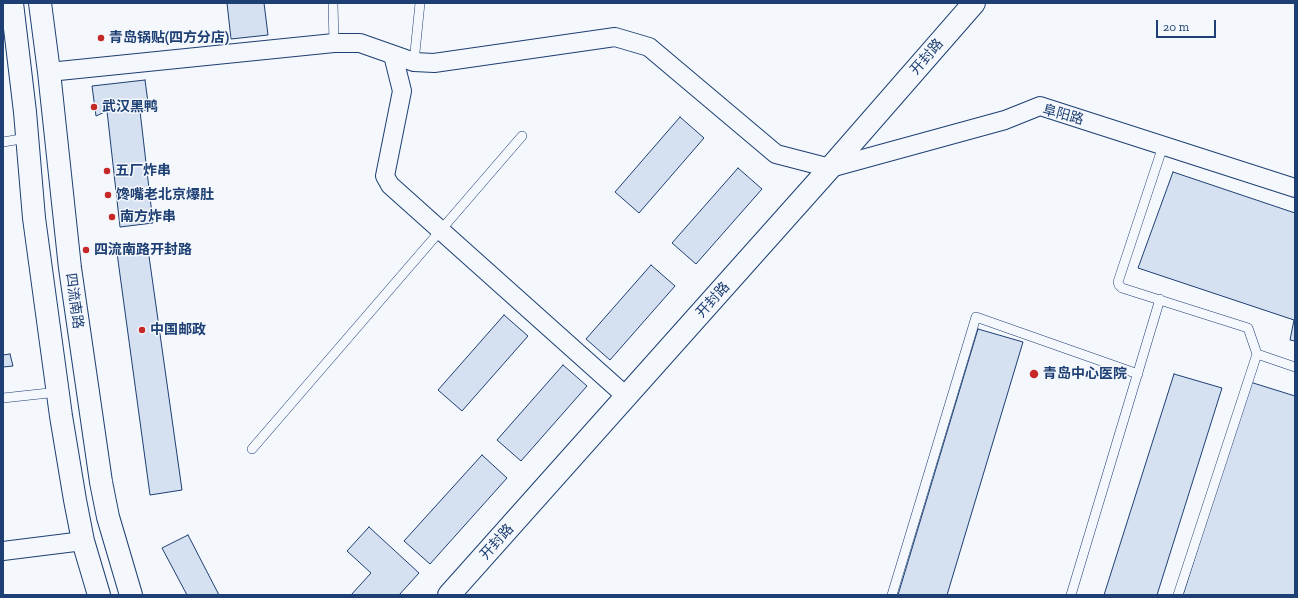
<!DOCTYPE html>
<meta charset="utf-8">
<style>
body{margin:0}
#map{position:relative;width:1298px;height:598px;overflow:hidden;background:#f4f7fb;font-family:"Zilla Slab",serif}
canvas{display:block}
.frame{position:absolute;inset:0;border:4px solid #1d3f73;pointer-events:none}
.scale{position:absolute;left:1156px;top:20px;width:60px;height:18px;box-sizing:border-box;border:2px solid #1d3f73;border-top:0;padding-left:5px;font-size:12px;line-height:14px;white-space:nowrap;color:#1d3f73;-webkit-text-stroke:3px #f4f7fb;paint-order:stroke}
</style>
<div id="map">
<canvas width="1298" height="598"></canvas>
<div class="frame"></div>
<div class="scale">20 m</div>
</div>
<script>
const c = document.querySelector('canvas').getContext('2d');
c.lineJoin = 'round';
function fill(path, color) { c.fillStyle = color; c.fill(path, 'evenodd'); }
const poly = rows => new Path2D(rows.map(r => 'M' + r).join(''));
function stroke(path, color, width, dash) { c.strokeStyle = color; c.lineWidth = width; c.lineCap = dash ? 'butt' : 'round'; c.setLineDash(dash || []); c.stroke(path); }
function write(font, color, halo, rows, align = 'center') {
  c.font = font + ' "Zilla Slab","Noto Sans SC",serif'; c.lineWidth = 3; c.setLineDash([]); c.textBaseline = 'middle'; c.strokeStyle = halo; c.fillStyle = color; for (const [text, x, y, turn = 0] of rows) {
    c.save(); c.translate(x, y); c.rotate((+turn || 0) * Math.PI / 180); c.textAlign = isNaN(turn) ? turn : align; if (halo) c.strokeText(text, 0, 0); c.fillText(text, 0, 0); c.restore();
  }
}
const building = poly([
 [227,3,264,3,268,35,231,39,227,3],
 [145,80,149,110,140,111,153,223,120,227,107,111,96,116,92,86,145,80],
 [680,117,704,138,639,213,615,192,680,117],
 [738,168,762,189,696,264,672,243,738,168],
 [1173,172,1295,213,1295,341,1290,340,1294,320,1138,268,1173,172],
 [148,249,182,490,150,495,117,253,148,249],
 [651,265,675,286,610,360,586,339,651,265],
 [504,315,528,336,462,411,438,390,504,315],
 [978,329,1023,342,947,595,898,595,978,329],
 [10,354,13,366,3,367,3,355,10,354],
 [563,365,587,386,521,461,497,440,563,365],
 [1174,374,1222,388,1157,595,1104,595,1174,374],
 [1250,382,1295,396,1295,595,1183,595,1250,382],
 [482,455,507,478,430,564,404,541,482,455],
 [369,527,419,573,399,595,351,595,371,573,347,551,369,527],
 [188,535,219,595,187,595,162,548,188,535]
]);
fill(building, '#d5e0f0');
stroke(building, '#1d3f73', 1);
const service = poly([
 [333,3,334,43],
 [414,62,420,3],
 [3,142,27,138],
 [1163,146,1118,282,1119,285,1122,288,1248,328,1257,354],
 [3,398,58,392],
 [252,449,522,136],
 [892,595,976,317,1138,374],
 [1071,595,1160,299],
 [1178,595,1257,354,1295,367]
]);
const minor = poly([
 [393,55,402,91,385,176,390,185,627,397],
 [49,72,334,43,360,43,414,62,434,63,615,37,649,47,776,154,830,168,1005,120,1040,106,1295,188],
 [3,551,83,541]
]);
const tertiary = poly([
 [449,595,830,168,974,3]
]);
const primary = poly([
 [12,3,25,112,34,218,61,416,75,500,83,541,99,595],
 [40,3,49,72,70,268,101,482,108,517,131,595]
]);
stroke(service, '#1d3f73', 10);
stroke(minor, '#1d3f73', 20);
stroke(tertiary, '#1d3f73', 24);
stroke(primary, '#1d3f73', 24);
stroke(service, '#f4f7fb', 9);
stroke(minor, '#f4f7fb', 18);
stroke(tertiary, '#f4f7fb', 22);
stroke(primary, '#f4f7fb', 22);
for (const [x, y, r, color] of [
 [101,38,4,"#c62828"],
 [94,107,4,"#c62828"],
 [107,171,4,"#c62828"],
 [108,195,4,"#c62828"],
 [112,217,4,"#c62828"],
 [86,250,4,"#c62828"],
 [142,330,4,"#c62828"],
 [1034,374,5,"#c62828"]
]) { const dot = new Path2D(); dot.arc(x, y, r, 0, 2 * Math.PI); c.fillStyle = color; c.fill(dot); stroke(dot, '#f4f7fb', 1.5); }
write('bold 14px', '#1d3f73', '#f4f7fb', [
 ["青岛锅贴(四方分店)",109,38],
 ["武汉黑鸭",102,107],
 ["五厂炸串",115,171],
 ["馋嘴老北京爆肚",116,195],
 ["南方炸串",120,217],
 ["四流南路开封路",94,250],
 ["中国邮政",150,330],
 ["青岛中心医院",1043,374]
], 'left');
write('14px', '#1d3f73', '#f4f7fb', [
 ["开封路",927,57,-49],
 ["阜阳路",1063,115,15],
 ["开封路",713,300,-48],
 ["四流南路",74,301,82],
 ["开封路",497,542,-48]
]);
</script>
